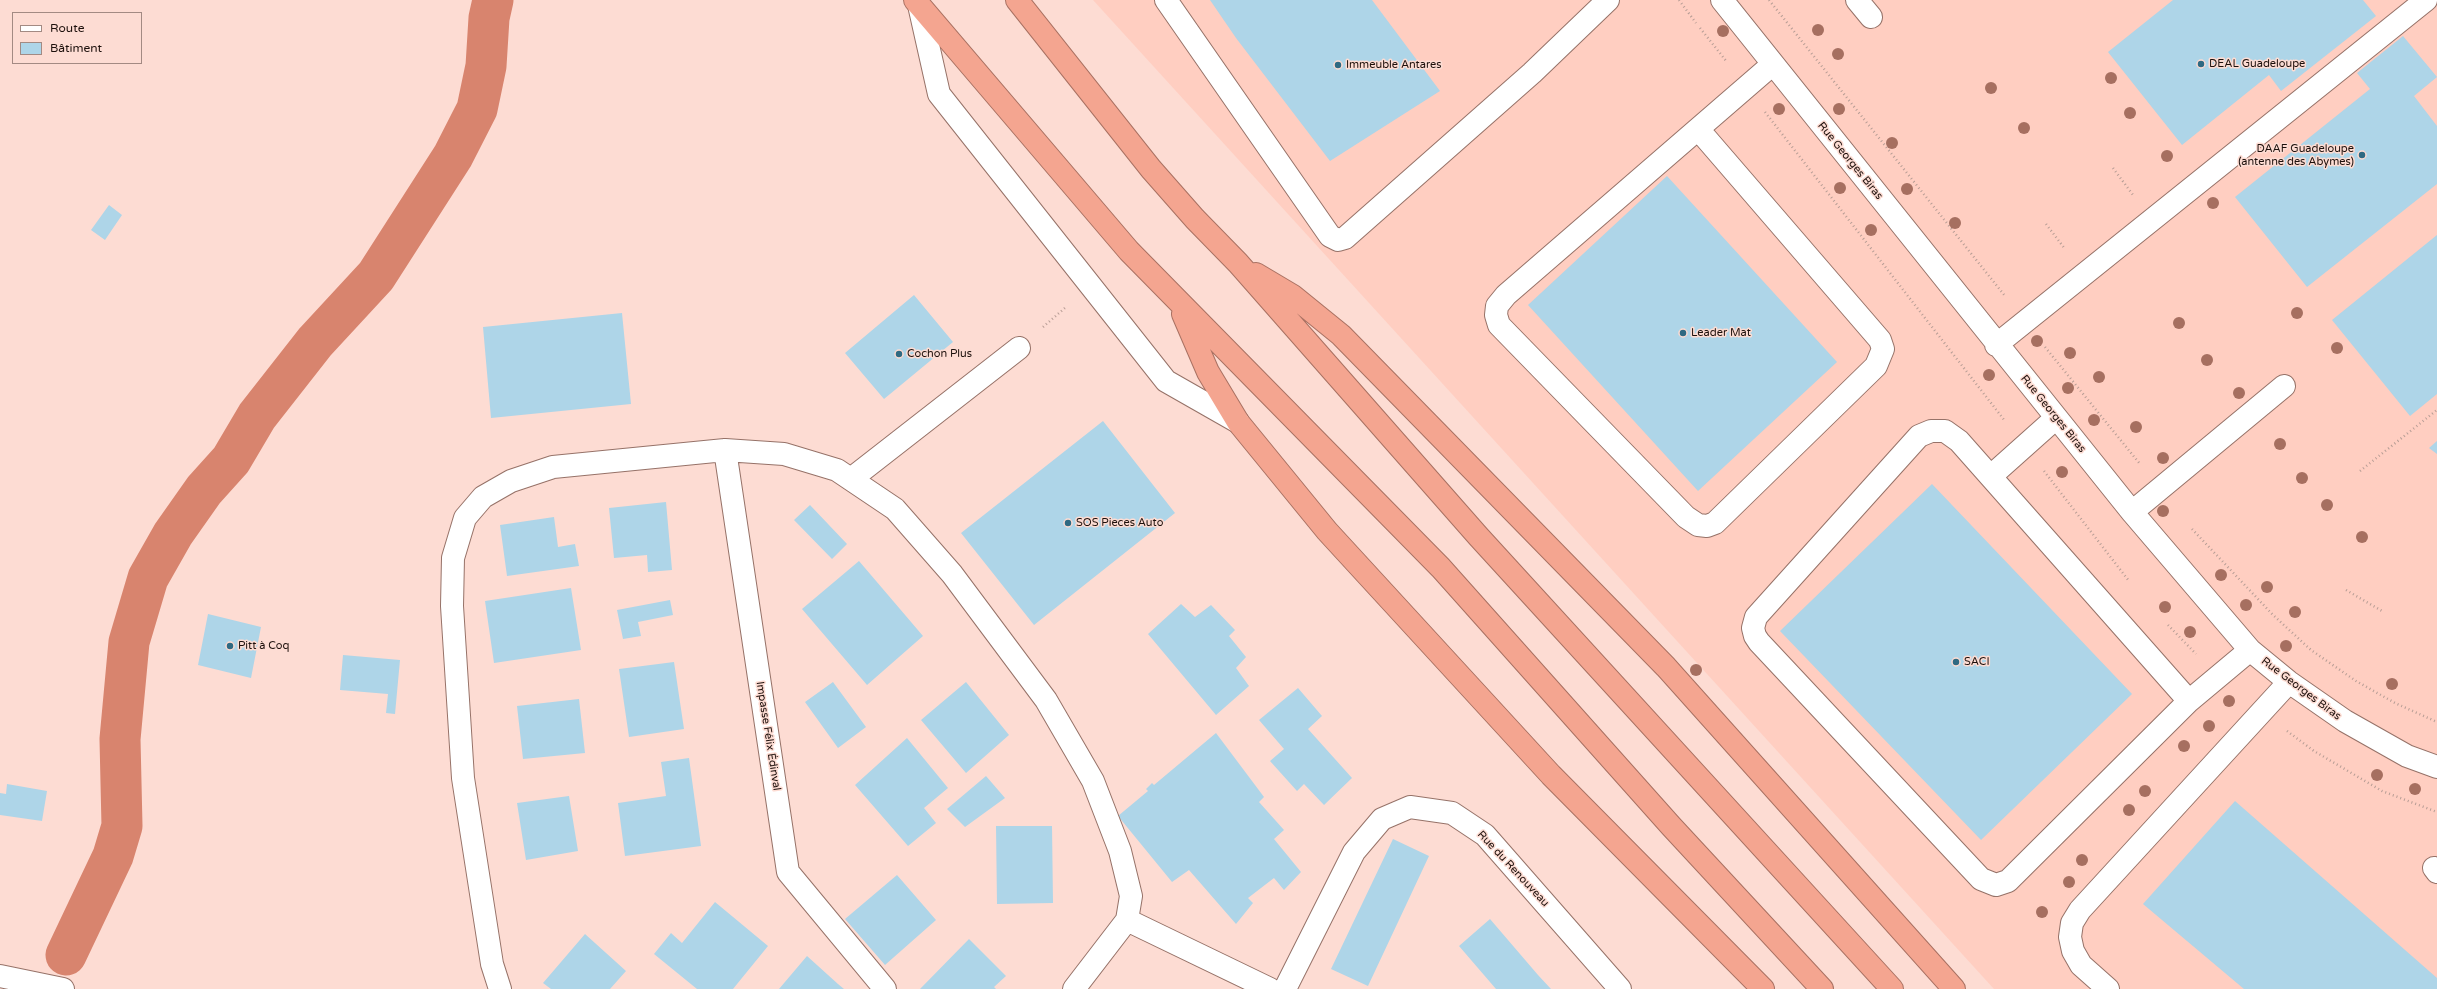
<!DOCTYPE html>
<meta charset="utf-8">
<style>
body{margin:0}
#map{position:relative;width:2437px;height:989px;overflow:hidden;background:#fddcd3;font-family:"Varela Round",sans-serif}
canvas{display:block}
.legend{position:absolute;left:12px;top:12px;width:130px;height:52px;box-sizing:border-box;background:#fddcd3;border:1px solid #a38a83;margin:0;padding:5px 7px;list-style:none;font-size:12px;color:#1d100c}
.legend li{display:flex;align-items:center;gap:8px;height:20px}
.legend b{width:20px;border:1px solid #a38a83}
</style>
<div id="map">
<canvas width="2437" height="989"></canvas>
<ul class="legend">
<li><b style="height:5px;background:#fff"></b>Route</li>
<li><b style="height:11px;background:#aed5e8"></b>Bâtiment</li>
</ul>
</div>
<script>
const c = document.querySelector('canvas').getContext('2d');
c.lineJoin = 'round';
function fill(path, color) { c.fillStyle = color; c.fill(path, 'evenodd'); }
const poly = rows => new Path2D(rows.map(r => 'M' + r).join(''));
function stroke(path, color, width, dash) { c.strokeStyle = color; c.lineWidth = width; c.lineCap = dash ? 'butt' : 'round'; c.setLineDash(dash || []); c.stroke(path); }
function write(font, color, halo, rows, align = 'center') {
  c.font = font + ' "Varela Round",sans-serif'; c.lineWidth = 3; c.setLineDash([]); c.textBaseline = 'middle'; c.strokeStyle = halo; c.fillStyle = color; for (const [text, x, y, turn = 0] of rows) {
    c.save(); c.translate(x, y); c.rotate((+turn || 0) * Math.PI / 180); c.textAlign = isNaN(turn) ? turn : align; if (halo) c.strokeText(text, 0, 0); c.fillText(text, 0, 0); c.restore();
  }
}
fill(poly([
 [1093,0,2437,0,2437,989,1994,989]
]), '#ffcec1');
stroke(poly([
 [66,955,113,856,122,826,120,739,129,642,148,578,173,534,204,490,231,460,257,416,315,342,376,276,453,156,477,109,486,66,489,18,493,0]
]), '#d8846e', 41);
fill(poly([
 [1210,0,1372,0,1440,91,1330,161,1236,38],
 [2173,0,2363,0,2376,16,2281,91,2269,75,2182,145,2108,52],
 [2403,36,2437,77,2414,96,2437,126,2437,184,2307,287,2235,197,2370,89,2357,73],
 [1667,176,1837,362,1698,491,1528,305],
 [109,205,122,215,105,240,91,230],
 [2437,235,2437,394,2410,416,2332,320],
 [914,295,953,342,884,399,845,353],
 [622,313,631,404,491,418,483,327],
 [1103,421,1175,513,1034,625,961,533],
 [2437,441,2437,454,2429,448],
 [1932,484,2132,694,1981,840,1780,631],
 [666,502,672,570,648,572,647,555,614,558,609,508],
 [810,505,847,544,832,559,794,520],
 [554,517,558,547,575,544,579,566,507,576,500,525],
 [859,561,923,636,867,685,802,609],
 [571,588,581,650,494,663,485,601],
 [670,600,673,615,638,622,641,636,623,639,617,610],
 [1181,604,1195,617,1211,605,1235,630,1229,636,1246,657,1236,668,1249,686,1216,715,1148,634],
 [208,614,261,627,251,678,198,665],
 [343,655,400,660,395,714,386,713,388,694,340,690],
 [674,662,684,729,629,737,619,669],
 [833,682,866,727,838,748,805,702],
 [966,682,1009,735,966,773,921,720],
 [1298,688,1322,716,1308,729,1352,778,1324,805,1304,784,1297,791,1270,761,1284,749,1259,720],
 [579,699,585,753,523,759,517,706],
 [1216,733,1264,797,1259,802,1284,830,1274,839,1301,872,1284,890,1274,878,1248,898,1253,903,1236,924,1189,870,1172,882,1118,816,1148,791,1146,789,1152,783,1154,785],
 [907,738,948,788,924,808,936,823,908,846,855,785],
 [689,758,701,846,625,856,618,803,666,796,661,762],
 [986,776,1005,798,965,827,947,809],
 [7,784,47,791,42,821,0,815,0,793,6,794],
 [569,796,578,851,526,860,517,803],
 [2235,801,2437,978,2437,989,2244,989,2143,904],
 [996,826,1052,826,1053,903,997,904],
 [1393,839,1429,856,1368,986,1331,969],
 [897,875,936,920,885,965,845,919],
 [715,902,768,946,733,989,697,989,654,954,671,933,682,943],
 [1490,919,1538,975,1551,989,1496,989,1459,946],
 [585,934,626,971,610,989,551,989,543,983],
 [969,939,1006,976,994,987,996,989,920,989],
 [807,956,838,984,844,989,779,989]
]), '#aed5e8');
const minor = poly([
 [1166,0,1330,236,1338,240,1345,238,1532,73,1608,0],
 [1722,0,2132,512,2250,650,2289,682,2345,721,2407,756,2437,767],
 [1857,0,1871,17],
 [919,5,939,94,1166,381,1238,422],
 [1698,129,1880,340,1883,349,1876,366,1715,523,1707,526,1698,525,1686,517,1499,325,1496,315,1497,306,1506,295,1773,64],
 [1996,345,2426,0],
 [725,450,788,872,885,989],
 [1991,476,2056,418],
 [851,479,1019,348],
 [2132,512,2284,386],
 [2189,701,1959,441,1945,431,1931,431,1919,436,1756,617,1753,628,1755,636,1759,642,1981,879,1996,885,2008,881,2189,701,2250,650],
 [2434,868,2437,872],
 [1127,920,1270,989],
 [0,976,63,989],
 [500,989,492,964,463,778,452,606,453,558,465,518,483,497,511,481,553,467,725,450,784,454,837,470,895,509,952,574,1046,700,1093,781,1120,851,1131,896,1127,920,1074,989],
 [1285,989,1354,852,1382,819,1410,807,1452,813,1485,835,1620,989],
 [2108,989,2081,965,2073,951,2070,937,2072,923,2080,910,2289,682]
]);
const highway = poly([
 [915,0,1129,251,1441,568,1671,826,1822,989],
 [1017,0,1151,169,1195,219,1238,263,1478,536,1892,989],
 [1256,274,1293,296,1341,335,1435,431,1666,667,1954,989],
 [1183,314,1208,372,1238,422,1327,531,1551,775,1763,989]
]);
stroke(minor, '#967268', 24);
stroke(highway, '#a97162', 24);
stroke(poly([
 [1679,0,1696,23],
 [1769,0,2005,296],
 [1700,28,1727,62],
 [1765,112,2005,421],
 [2113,168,2133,195],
 [2046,224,2065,249],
 [1043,327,1066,307],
 [2045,347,2140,464],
 [2044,471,2129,581],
 [2360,471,2437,410],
 [2192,529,2273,615,2311,650,2356,681,2395,703,2437,722],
 [2346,590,2382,611],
 [2168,625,2196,654],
 [2287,731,2314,751,2382,791,2437,812]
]), '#b79d95', 2.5, [1, 3]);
stroke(minor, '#fff', 22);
stroke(highway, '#f4a590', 22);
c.fillStyle = '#a66f60';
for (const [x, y] of [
 [1818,30],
 [1723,31],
 [1838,54],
 [2111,78],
 [1991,88],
 [1779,109],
 [1839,109],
 [2130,113],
 [2024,128],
 [1892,143],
 [2167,156],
 [1840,188],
 [1907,189],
 [2213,203],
 [1955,223],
 [1871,230],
 [2297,313],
 [2179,323],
 [2037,341],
 [2337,348],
 [2070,353],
 [2207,360],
 [1989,375],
 [2099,377],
 [2068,388],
 [2239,393],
 [2094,420],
 [2136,427],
 [2280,444],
 [2163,458],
 [2062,472],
 [2302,478],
 [2327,505],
 [2163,511],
 [2362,537],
 [2221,575],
 [2267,587],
 [2246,605],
 [2165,607],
 [2295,612],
 [2190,632],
 [2286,646],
 [1696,670],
 [2392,684],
 [2229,701],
 [2209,726],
 [2184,746],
 [2377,775],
 [2415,789],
 [2145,791],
 [2129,810],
 [2082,860],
 [2069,882],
 [2042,912]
]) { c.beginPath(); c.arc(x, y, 6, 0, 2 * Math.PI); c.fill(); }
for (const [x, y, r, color] of [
 [2201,64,4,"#2f6982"],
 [1338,65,4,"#2f6982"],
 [2362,155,4,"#2f6982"],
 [1683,333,4,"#2f6982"],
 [899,354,4,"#2f6982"],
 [1068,523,4,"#2f6982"],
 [230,646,4,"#2f6982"],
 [1956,662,4,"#2f6982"]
]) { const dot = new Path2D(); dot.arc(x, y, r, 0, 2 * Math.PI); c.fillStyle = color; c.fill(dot); stroke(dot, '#fddcd3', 1.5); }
write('11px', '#1d100c', '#fddcd3', [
 ["DEAL Guadeloupe",2209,64],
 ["Immeuble Antares",1346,65],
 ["DAAF Guadeloupe",2354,149,"right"],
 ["(antenne des Abymes)",2354,162,"right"],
 ["Leader Mat",1691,333],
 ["Cochon Plus",907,354],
 ["SOS Pieces Auto",1076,523],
 ["Pitt à Coq",238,646],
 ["SACI",1964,662]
], 'left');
write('11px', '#1d100c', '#fddcd3', [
 ["Rue Georges Biras",1850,161,51],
 ["Rue Georges Biras",2053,414,51],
 ["Rue Georges Biras",2301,689,37],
 ["Impasse Félix Édinval",768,736,81],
 ["Rue du Renouveau",1513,869,47]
]);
</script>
